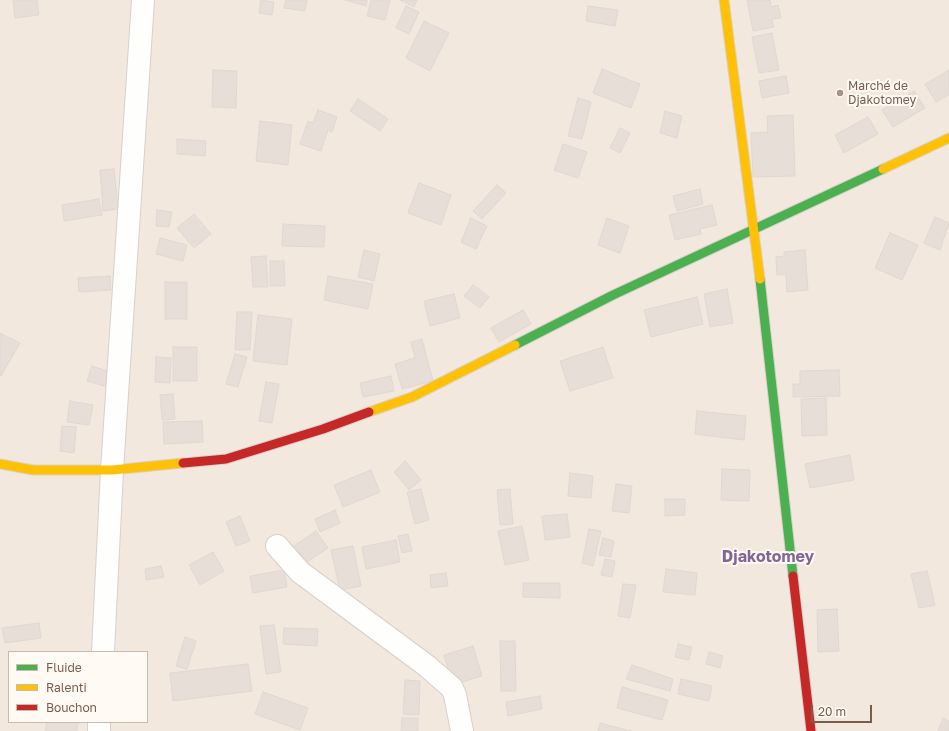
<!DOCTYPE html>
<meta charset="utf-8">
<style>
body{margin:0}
#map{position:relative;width:949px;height:731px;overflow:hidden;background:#f9f5f0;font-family:"Golos Text",sans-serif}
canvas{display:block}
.legend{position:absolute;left:8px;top:651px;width:140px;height:72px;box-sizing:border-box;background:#fffaf3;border:1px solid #cabbb1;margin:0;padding:5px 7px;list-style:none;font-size:12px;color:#7a5c4d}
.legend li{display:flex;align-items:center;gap:8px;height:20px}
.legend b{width:20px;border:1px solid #cabbb1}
.scale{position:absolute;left:811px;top:705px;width:61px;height:18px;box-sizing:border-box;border:2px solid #7a5c4d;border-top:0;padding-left:5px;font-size:12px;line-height:14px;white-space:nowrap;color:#7a5c4d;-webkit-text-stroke:3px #fffaf3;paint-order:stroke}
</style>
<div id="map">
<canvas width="949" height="731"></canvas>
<ul class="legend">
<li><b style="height:5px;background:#4caf50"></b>Fluide</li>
<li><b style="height:5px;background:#ffc107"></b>Ralenti</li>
<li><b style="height:5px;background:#c62828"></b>Bouchon</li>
</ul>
<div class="scale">20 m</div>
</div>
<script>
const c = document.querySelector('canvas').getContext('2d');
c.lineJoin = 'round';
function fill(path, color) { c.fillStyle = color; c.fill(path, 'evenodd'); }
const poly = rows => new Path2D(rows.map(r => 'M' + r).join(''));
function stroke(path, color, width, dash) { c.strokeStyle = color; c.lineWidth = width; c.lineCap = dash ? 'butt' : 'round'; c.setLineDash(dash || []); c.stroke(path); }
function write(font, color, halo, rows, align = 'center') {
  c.font = font + ' "Golos Text",sans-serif'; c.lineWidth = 4; c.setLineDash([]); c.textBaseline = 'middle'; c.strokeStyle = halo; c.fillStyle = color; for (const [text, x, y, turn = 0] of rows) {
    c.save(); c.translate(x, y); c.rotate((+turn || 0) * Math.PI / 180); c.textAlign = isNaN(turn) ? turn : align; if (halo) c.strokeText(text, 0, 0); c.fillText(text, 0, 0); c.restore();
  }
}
fill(poly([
 [0,0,949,0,949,731,0,731],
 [9,652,147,652,147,722,9,722]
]), '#f2e8de');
const building = poly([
 [13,0,37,0,39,15,15,18,13,0],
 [261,0,274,2,272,15,259,13,261,0],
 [286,0,307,0,305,11,284,8,286,0],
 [345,0,367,0,366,6,345,0],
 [371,0,390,0,385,20,367,16,371,0],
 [400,0,417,0,414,7,400,0],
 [747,0,770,0,771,7,778,5,781,18,772,19,774,27,753,31,747,0],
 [406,6,419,12,409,34,396,28,406,6],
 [588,6,618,10,615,26,586,21,588,6],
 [424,21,449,33,430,71,406,58,424,21],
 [772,33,779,70,759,73,752,37,772,33],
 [602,69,640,84,631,108,593,93,602,69],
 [213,70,237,71,236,108,212,107,213,70],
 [949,70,949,95,936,102,925,84,949,70],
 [786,76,789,93,762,98,759,81,786,76],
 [914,91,925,108,893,127,882,110,914,91],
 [578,98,591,102,582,139,568,136,578,98],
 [358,99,388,119,380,131,350,111,358,99],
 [318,110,337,117,332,132,328,130,321,151,300,144,308,121,313,123,318,110],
 [665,111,682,116,677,138,660,133,665,111],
 [793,115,795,176,753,177,751,133,768,132,767,116,793,115],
 [868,117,878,134,844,153,835,135,868,117],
 [260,121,292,125,288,165,256,161,260,121],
 [620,128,630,133,620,153,610,148,620,128],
 [177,139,206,141,205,156,177,154,177,139],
 [563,144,587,152,578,178,554,170,563,144],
 [114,169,118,209,103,211,100,170,114,169],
 [419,183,451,195,441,225,408,213,419,183],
 [497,185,506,193,482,219,473,211,497,185],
 [700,189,703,204,677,211,673,196,700,189],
 [99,199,102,215,64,221,62,205,99,199],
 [712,205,717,225,700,229,701,234,675,240,669,215,712,205],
 [157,210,172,212,169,227,156,226,157,210],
 [194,214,211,234,194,248,177,228,194,214],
 [935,217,949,223,940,250,924,243,935,217],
 [471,218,487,226,476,249,461,242,471,218],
 [607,218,629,226,620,253,598,245,607,218],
 [283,224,325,226,324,247,282,246,283,224],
 [890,233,918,245,902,280,875,268,890,233],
 [160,238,187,245,183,261,156,254,160,238],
 [364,250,380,254,374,281,358,277,364,250],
 [805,250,808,290,787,292,786,274,777,275,776,257,784,256,784,252,805,250],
 [266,256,268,287,253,287,251,257,266,256],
 [270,261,284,261,285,286,270,286,270,261],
 [110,276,111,290,79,292,78,278,110,276],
 [328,276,373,284,368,309,324,300,328,276],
 [165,282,187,282,187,319,165,319,165,282],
 [473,285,489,297,480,308,464,296,473,285],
 [727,289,733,323,710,327,704,294,727,289],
 [454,294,460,318,430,326,424,301,454,294],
 [697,297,703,324,651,337,644,310,697,297],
 [523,310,531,324,499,342,491,328,523,310],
 [237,312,252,312,250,350,235,350,237,312],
 [258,315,292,319,287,365,253,361,258,315],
 [0,333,20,343,1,376,0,376,0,333],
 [422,339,433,381,402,389,395,364,415,358,411,342,422,339],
 [173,347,197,347,197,381,173,381,173,347],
 [603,347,613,378,570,391,560,361,603,347],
 [235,354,247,357,238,387,226,384,235,354],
 [156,357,171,358,170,383,155,382,156,357],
 [92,366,116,374,111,388,87,381,92,366],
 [839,370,840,396,793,397,793,384,800,384,800,371,839,370],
 [391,376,394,391,363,397,360,383,391,376],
 [266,382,279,384,272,423,259,421,266,382],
 [173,394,175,419,162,420,160,395,173,394],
 [826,398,827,435,802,436,801,399,826,398],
 [70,401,93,405,89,425,67,422,70,401],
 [697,411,746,416,744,440,695,434,697,411],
 [202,421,203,442,164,444,163,422,202,421],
 [62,426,76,427,74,453,60,451,62,426],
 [850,455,854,480,810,488,805,464,850,455],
 [405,461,421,480,409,490,394,472,405,461],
 [722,469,750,470,749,501,721,500,722,469],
 [371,470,380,492,343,507,334,485,371,470],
 [570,473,593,476,591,498,568,496,570,473],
 [616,484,632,486,629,513,612,511,616,484],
 [421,489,429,520,415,524,407,492,421,489],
 [510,489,513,524,500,525,497,490,510,489],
 [665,499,685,499,685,515,665,516,665,499],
 [335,510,340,523,320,532,315,519,335,510],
 [567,514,570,537,545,540,542,516,567,514],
 [240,516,250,541,236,546,226,522,240,516],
 [522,526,529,560,505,565,498,531,522,526],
 [589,529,601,531,593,566,582,563,589,529],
 [316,531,328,548,300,567,288,550,316,531],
 [408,534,412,551,402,553,398,536,408,534],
 [603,538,614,541,611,557,599,555,603,538],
 [396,540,400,562,366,569,362,547,396,540],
 [353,546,361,586,340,590,331,550,353,546],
 [213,552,224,571,200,585,189,565,213,552],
 [605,559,615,561,612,577,601,575,605,559],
 [161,566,164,577,146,580,145,569,161,566],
 [666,569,697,573,695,595,663,592,666,569],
 [284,570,287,587,253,593,250,576,284,570],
 [927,571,935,605,919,608,911,574,927,571],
 [446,573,448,586,431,588,430,575,446,573],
 [523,583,560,583,560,598,523,597,523,583],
 [623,584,636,585,630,618,618,616,623,584],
 [837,609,839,651,818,652,817,610,837,609],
 [39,623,41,638,5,643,2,628,39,623],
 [274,625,281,672,266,674,260,626,274,625],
 [284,628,318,629,317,646,283,644,284,628],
 [185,637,196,641,187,669,176,666,185,637],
 [500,641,515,641,516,691,501,691,500,641],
 [678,644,692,647,689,660,675,657,678,644],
 [473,646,482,676,453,685,444,655,473,646],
 [709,652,723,656,720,668,706,664,709,652],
 [248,664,252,691,173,701,170,673,248,664],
 [632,665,673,679,670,691,626,679,632,665],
 [681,679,712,686,709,701,678,694,681,679],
 [405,680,420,681,419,715,403,714,405,680],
 [622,687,668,700,662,720,617,708,622,687],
 [263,692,308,708,300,730,255,714,263,692],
 [540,696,542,709,508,716,506,702,540,696],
 [402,718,418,718,418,731,401,731,402,718],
 [943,718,949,721,949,731,938,731,943,718],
 [47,722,78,722,77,731,45,731,47,722],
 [600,723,631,731,598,731,600,723]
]);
fill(building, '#e6ded7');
stroke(building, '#e2d8d2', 1);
const street = poly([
 [277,546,300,572,427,666,452,688,455,695,462,731],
 [103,652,112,470,143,0],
 [99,731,99,722]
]);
const fast = poly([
 [760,279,793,576],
 [515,345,613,295,883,169]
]);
const slow = poly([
 [724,0,760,279],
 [883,169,949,138],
 [369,412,412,397,515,345],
 [0,464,33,470,112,470,183,463]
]);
const jam = poly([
 [183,463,226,459,323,429,369,412],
 [793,576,811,731]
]);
stroke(street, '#d7d1cb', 24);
stroke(fast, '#d9d2cb', 11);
stroke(slow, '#d9d2cb', 11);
stroke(jam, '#d9d2cb', 11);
stroke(street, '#fefefd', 22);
stroke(fast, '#4caf50', 9);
stroke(slow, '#ffc107', 9);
stroke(jam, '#c62828', 9);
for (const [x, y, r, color] of [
 [840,93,4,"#a69286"]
]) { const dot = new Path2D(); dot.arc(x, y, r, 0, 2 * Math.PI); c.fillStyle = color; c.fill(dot); stroke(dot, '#fffaf3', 1.5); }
write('12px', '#7a5c4d', '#fffaf3', [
 ["Marché de",848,86],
 ["Djakotomey",848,100]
], 'left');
write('bold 16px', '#846695', '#fffaf3', [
 ["Djakotomey",768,557]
]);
</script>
